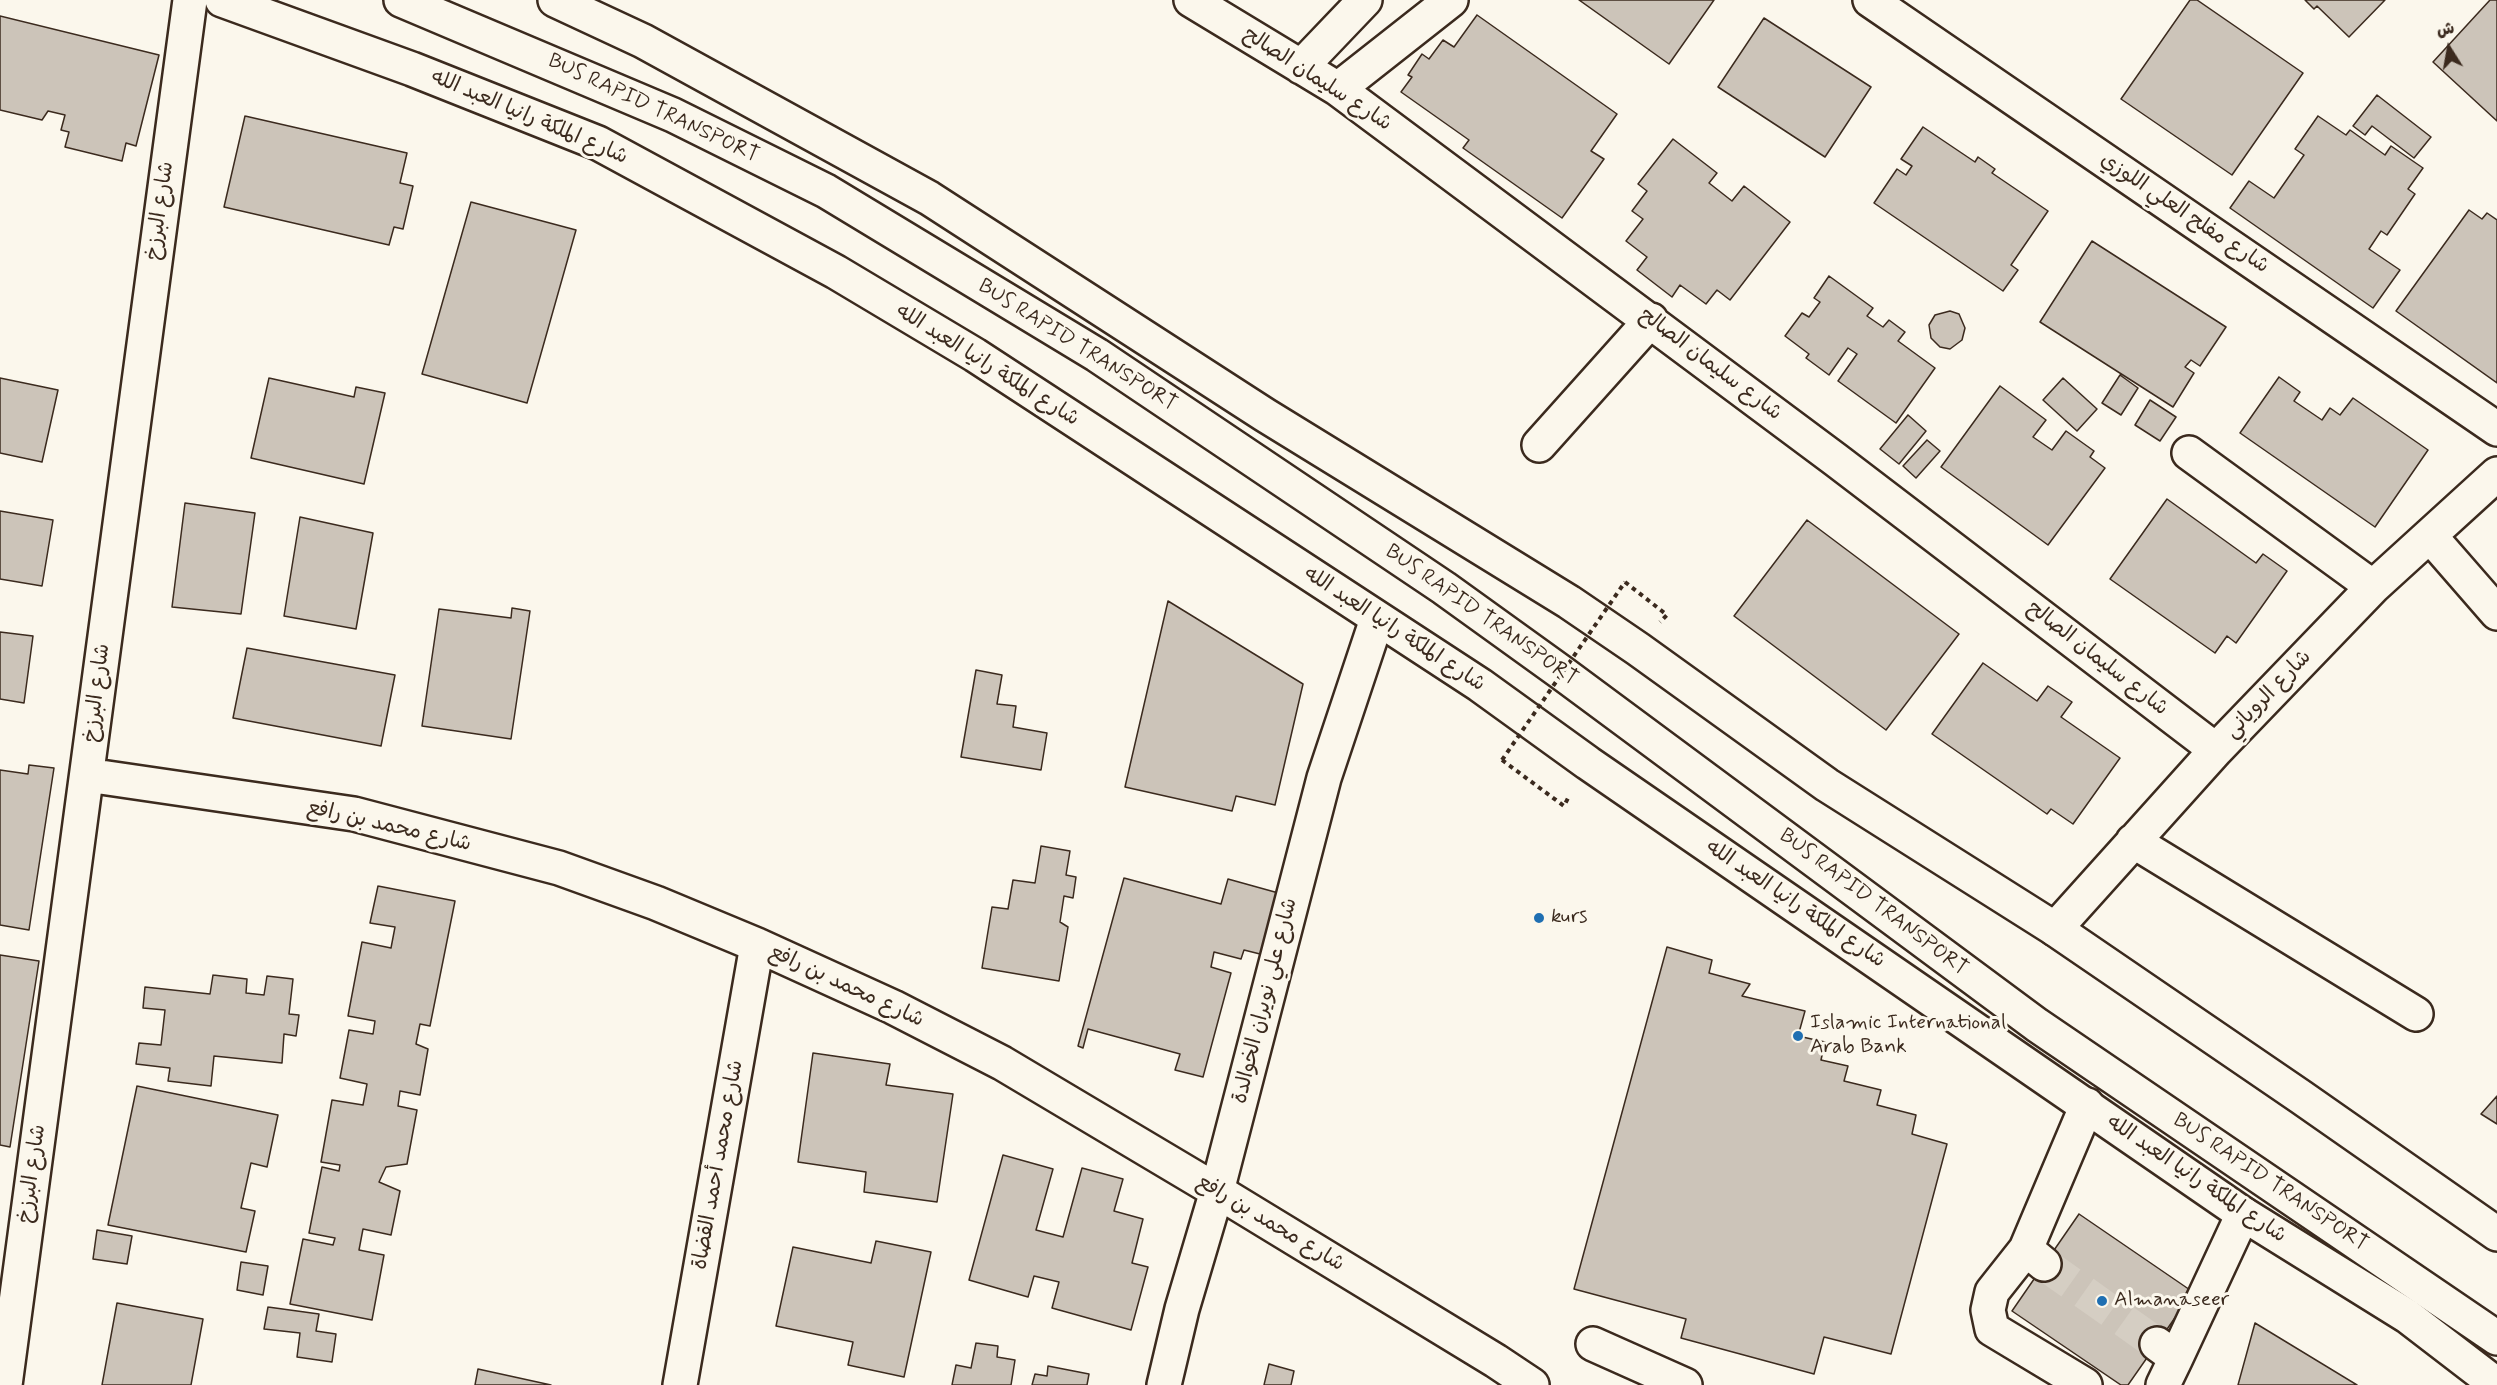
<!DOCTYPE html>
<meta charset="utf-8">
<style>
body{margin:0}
#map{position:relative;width:2497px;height:1385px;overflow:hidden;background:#fbf7ec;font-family:Mynerve,"Playpen Sans Arabic",sans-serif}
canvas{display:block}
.north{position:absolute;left:2419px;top:18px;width:60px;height:60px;-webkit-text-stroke:4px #fbf7ec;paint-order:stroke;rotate:349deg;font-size:16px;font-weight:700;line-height:24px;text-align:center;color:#3b2a1e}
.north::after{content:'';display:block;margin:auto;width:21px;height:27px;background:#3b2a1e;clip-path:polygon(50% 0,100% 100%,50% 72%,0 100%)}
</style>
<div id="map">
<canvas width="2497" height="1385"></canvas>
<div class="north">ش</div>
</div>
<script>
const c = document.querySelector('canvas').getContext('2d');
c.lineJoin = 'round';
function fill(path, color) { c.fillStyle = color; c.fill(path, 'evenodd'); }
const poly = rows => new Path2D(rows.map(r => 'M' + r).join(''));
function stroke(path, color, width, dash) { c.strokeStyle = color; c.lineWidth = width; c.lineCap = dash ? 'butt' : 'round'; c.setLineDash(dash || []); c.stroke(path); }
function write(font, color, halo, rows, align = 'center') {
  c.font = font + ' Mynerve,"Playpen Sans Arabic",sans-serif'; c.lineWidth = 6; c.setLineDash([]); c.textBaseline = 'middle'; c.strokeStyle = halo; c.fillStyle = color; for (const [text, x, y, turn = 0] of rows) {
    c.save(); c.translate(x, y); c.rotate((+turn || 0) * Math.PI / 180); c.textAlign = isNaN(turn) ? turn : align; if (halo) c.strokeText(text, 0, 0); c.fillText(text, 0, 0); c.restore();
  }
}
const building = poly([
 [1579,0,1714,0,1669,64,1579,0],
 [2190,0,2197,0,2303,73,2232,175,2121,99,2190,0],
 [2305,0,2385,0,2349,37,2317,6,2314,9,2305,0],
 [2490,0,2497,0,2497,121,2433,62,2490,0],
 [1477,15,1617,114,1591,151,1604,159,1562,218,1463,148,1469,140,1401,92,1412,77,1408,75,1422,54,1429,59,1443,40,1454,47,1477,15],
 [0,16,159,55,136,146,126,143,122,161,65,147,69,132,61,130,65,115,48,111,42,120,0,110,0,16],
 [1764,18,1871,87,1825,157,1718,87,1764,18],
 [2377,95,2431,137,2414,158,2372,126,2365,135,2353,126,2377,95],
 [245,116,407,153,400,183,413,186,403,229,394,227,389,245,224,207,245,116],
 [2318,116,2346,135,2350,130,2385,155,2391,146,2423,168,2408,189,2415,194,2387,235,2381,231,2369,249,2400,270,2373,308,2230,208,2249,181,2274,198,2304,155,2295,149,2318,116],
 [1923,127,1975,162,1978,157,1995,169,1992,173,2048,211,2011,265,2018,270,2003,291,1874,203,1897,169,1906,175,1912,166,1901,159,1923,127],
 [1673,139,1717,173,1709,183,1732,201,1744,186,1790,222,1730,300,1717,290,1706,304,1680,285,1672,297,1637,270,1647,257,1626,241,1643,219,1632,211,1647,191,1638,184,1673,139],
 [471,202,576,230,527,403,422,374,471,202],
 [2469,210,2482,219,2487,213,2497,220,2497,383,2396,311,2469,210],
 [2092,241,2226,327,2200,366,2191,360,2185,367,2194,373,2173,407,2040,322,2092,241],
 [1829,276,1873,308,1867,316,1883,327,1889,320,1905,332,1898,341,1935,368,1896,423,1838,381,1857,354,1848,348,1829,375,1806,358,1809,354,1785,336,1802,313,1809,317,1820,302,1814,298,1829,276],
 [1950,311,1959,314,1965,328,1962,340,1950,349,1940,347,1931,338,1929,325,1935,315,1950,311],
 [2120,375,2138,388,2121,415,2102,403,2120,375],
 [2279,377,2300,392,2294,401,2322,420,2330,408,2340,415,2353,398,2428,450,2375,527,2240,433,2279,377],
 [0,378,58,390,42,462,0,453,0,378],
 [269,378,354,397,356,387,385,393,364,484,251,458,269,378],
 [2063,378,2097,409,2077,431,2043,400,2063,378],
 [2000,386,2046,420,2033,437,2052,450,2066,431,2094,451,2090,457,2105,468,2048,545,1941,467,2000,386],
 [2150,400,2176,417,2160,441,2135,425,2150,400],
 [1908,415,1926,431,1899,464,1880,449,1908,415],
 [1927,440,1940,451,1916,478,1903,466,1927,440],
 [2167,499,2256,563,2263,554,2287,571,2236,643,2227,636,2215,653,2110,579,2167,499],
 [185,503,255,513,241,614,172,607,185,503],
 [0,511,53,520,42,586,0,579,0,511],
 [300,517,373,533,356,629,284,616,300,517],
 [1807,520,1959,634,1886,730,1734,616,1807,520],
 [1168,601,1303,684,1275,805,1236,796,1232,811,1125,787,1168,601],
 [512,608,530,611,511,739,422,726,439,609,511,618,512,608],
 [0,632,33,636,24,703,0,699,0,632],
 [247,648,395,675,381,746,233,718,247,648],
 [1983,663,2037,701,2048,686,2072,702,2061,717,2120,758,2073,824,2051,809,2047,814,1932,734,1983,663],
 [976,670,1002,675,997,704,1016,706,1013,727,1047,733,1041,770,961,757,976,670],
 [29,765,54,768,29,930,0,925,0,770,28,774,29,765],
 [1041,846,1070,851,1066,875,1076,877,1073,898,1064,896,1060,922,1068,927,1059,981,982,968,992,907,1008,909,1013,880,1035,883,1041,846],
 [1124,878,1221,904,1228,879,1282,894,1264,955,1244,950,1241,959,1214,952,1211,967,1231,973,1203,1077,1175,1070,1180,1054,1088,1029,1083,1048,1078,1046,1124,878],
 [378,886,455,901,430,1026,420,1024,416,1044,428,1049,420,1095,400,1091,398,1106,417,1110,407,1164,386,1167,379,1182,400,1191,391,1235,363,1229,359,1250,384,1255,372,1320,290,1304,303,1239,333,1245,335,1238,309,1233,322,1167,339,1171,340,1165,321,1162,332,1100,363,1105,367,1084,340,1078,349,1030,373,1034,375,1021,348,1016,362,942,391,948,395,927,370,923,378,886],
 [1667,947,1712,960,1709,973,1750,984,1742,996,1805,1011,1798,1036,1825,1042,1821,1060,1848,1066,1844,1081,1881,1090,1877,1105,1916,1115,1912,1134,1947,1144,1891,1354,1824,1337,1814,1374,1681,1338,1686,1319,1574,1289,1667,947],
 [0,955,39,961,10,1147,0,1145,0,955],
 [213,975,247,979,246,993,264,995,267,976,293,979,289,1014,299,1015,296,1036,284,1034,282,1063,214,1056,211,1086,168,1081,170,1068,136,1064,139,1043,161,1045,165,1010,143,1008,145,987,210,994,213,975],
 [813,1053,890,1064,886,1085,953,1094,937,1202,864,1192,866,1172,798,1162,813,1053],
 [137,1086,278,1115,267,1167,251,1163,241,1208,255,1211,246,1252,108,1225,137,1086],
 [2497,1096,2497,1124,2481,1114,2497,1096],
 [1003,1155,1053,1169,1036,1230,1063,1237,1082,1168,1123,1179,1114,1211,1143,1219,1132,1263,1148,1267,1131,1330,1052,1308,1059,1282,1034,1276,1028,1297,969,1280,1003,1155],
 [2079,1214,2193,1292,2128,1385,2121,1385,2012,1311,2079,1214],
 [97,1230,132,1236,127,1264,93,1259,97,1230],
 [876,1241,931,1252,904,1377,848,1365,853,1342,776,1326,793,1247,871,1263,876,1241],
 [241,1262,268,1266,263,1295,237,1290,241,1262],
 [117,1303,203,1319,191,1385,102,1385,117,1303],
 [268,1307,319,1314,316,1331,336,1334,332,1362,297,1357,300,1333,264,1329,268,1307],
 [2255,1323,2357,1385,2238,1385,2255,1323],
 [976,1343,998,1346,997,1357,1015,1360,1011,1385,952,1385,956,1365,971,1368,976,1343],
 [1269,1364,1294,1371,1291,1385,1264,1385,1269,1364],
 [1048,1366,1089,1374,1087,1385,1032,1385,1035,1374,1047,1376,1048,1366],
 [478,1369,551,1385,475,1385,478,1369]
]);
fill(building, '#ccc4b9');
stroke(building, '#3b2a1e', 1.5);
stroke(poly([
 [2044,1264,2157,1344]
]), '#d5cec3', 33, [33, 16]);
const minor = poly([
 [401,0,673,115,826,191,1097,355,1444,588,1562,673,2037,1025,2497,1338],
 [1191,0,1338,89,1836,460,2216,750],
 [1870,0,2497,429],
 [1301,67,1365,0],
 [1338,89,1451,0],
 [1539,445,1651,320],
 [2189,453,2373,587],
 [2430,536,2497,613],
 [87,775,354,814,559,868,656,903,757,945,893,1007,1002,1063,1217,1191,1496,1361,1532,1385],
 [2133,841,2416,1014],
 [2055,929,2216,750,2373,587,2497,474],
 [2026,1249,1992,1292,1988,1310,1992,1329,2085,1385],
 [2044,1264,2026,1249,2087,1105],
 [1593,1344,1685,1385],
 [2157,1344,2176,1358,2243,1214],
 [5,1385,190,0],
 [680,1385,757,945],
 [1164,1385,1182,1309,1217,1191,1324,778,1377,619],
 [2163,1385,2176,1358]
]);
const major = poly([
 [222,0,412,69,598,143,836,272,975,355,1480,685,1588,763,2243,1214,2407,1316,2497,1385],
 [555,0,643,41,929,198,1265,415,1569,602,1638,649,1827,785,2055,929,2301,1097,2497,1234]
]);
stroke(minor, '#3b2a1e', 38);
stroke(major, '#3b2a1e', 38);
stroke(poly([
 [1625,582,1667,615,1660,622],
 [1502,760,1564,806,1569,796]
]), '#3b2a1e', 4, [4.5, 4.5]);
stroke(minor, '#fbf7ec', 33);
stroke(major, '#fbf7ec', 33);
stroke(poly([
 [1502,760,1625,582]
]), '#3b2a1e', 4, [4.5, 4.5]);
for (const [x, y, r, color] of [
 [1539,918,6,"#1f6fb2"],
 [1798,1036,6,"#1f6fb2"],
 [2102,1301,6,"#1f6fb2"]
]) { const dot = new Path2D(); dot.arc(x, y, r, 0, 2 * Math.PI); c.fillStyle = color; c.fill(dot); stroke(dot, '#fbf7ec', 2); }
write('21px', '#3b2a1e', '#fbf7ec', [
 ["شارع سليمان الصالح",1317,80,33],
 ["BUS RAPID TRANSPORT",653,109,25],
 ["شارع الملكة رانيا العبد الله",529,118,23],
 ["شارع البرزخ",161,211,-82],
 ["شارع مفلح العلي اللوزي",2184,214,34],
 ["BUS RAPID TRANSPORT",1077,346,32],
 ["شارع سليمان الصالح",1710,365,37],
 ["شارع الملكة رانيا العبد الله",987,366,32],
 ["BUS RAPID TRANSPORT",1481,616,35],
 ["شارع الملكة رانيا العبد الله",1394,630,33],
 ["شارع سليمان الصالح",2097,659,38],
 ["شارع البرزخ",98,693,-83],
 ["شارع الروياني",2269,695,-46],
 ["شارع محمد بن رافع",389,827,13],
 ["BUS RAPID TRANSPORT",1873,903,37],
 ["شارع الملكة رانيا العبد الله",1795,905,34],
 ["شارع محمد بن رافع",846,987,25],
 ["شارع علي نويران الخوالدة",1266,1001,-76],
 ["شارع محمد أحمد القضاة",719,1165,-80],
 ["شارع البرزخ",33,1174,-82],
 ["شارع الملكة رانيا العبد الله",2196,1180,34],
 ["BUS RAPID TRANSPORT",2270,1183,34],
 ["شارع محمد بن رافع",1270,1224,31]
]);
write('21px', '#3b2a1e', '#fbf7ec', [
 ["kurs",1551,918],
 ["Islamic International",1810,1024],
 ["Arab Bank",1810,1048],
 ["Almanaseer",2114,1301]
], 'left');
</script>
